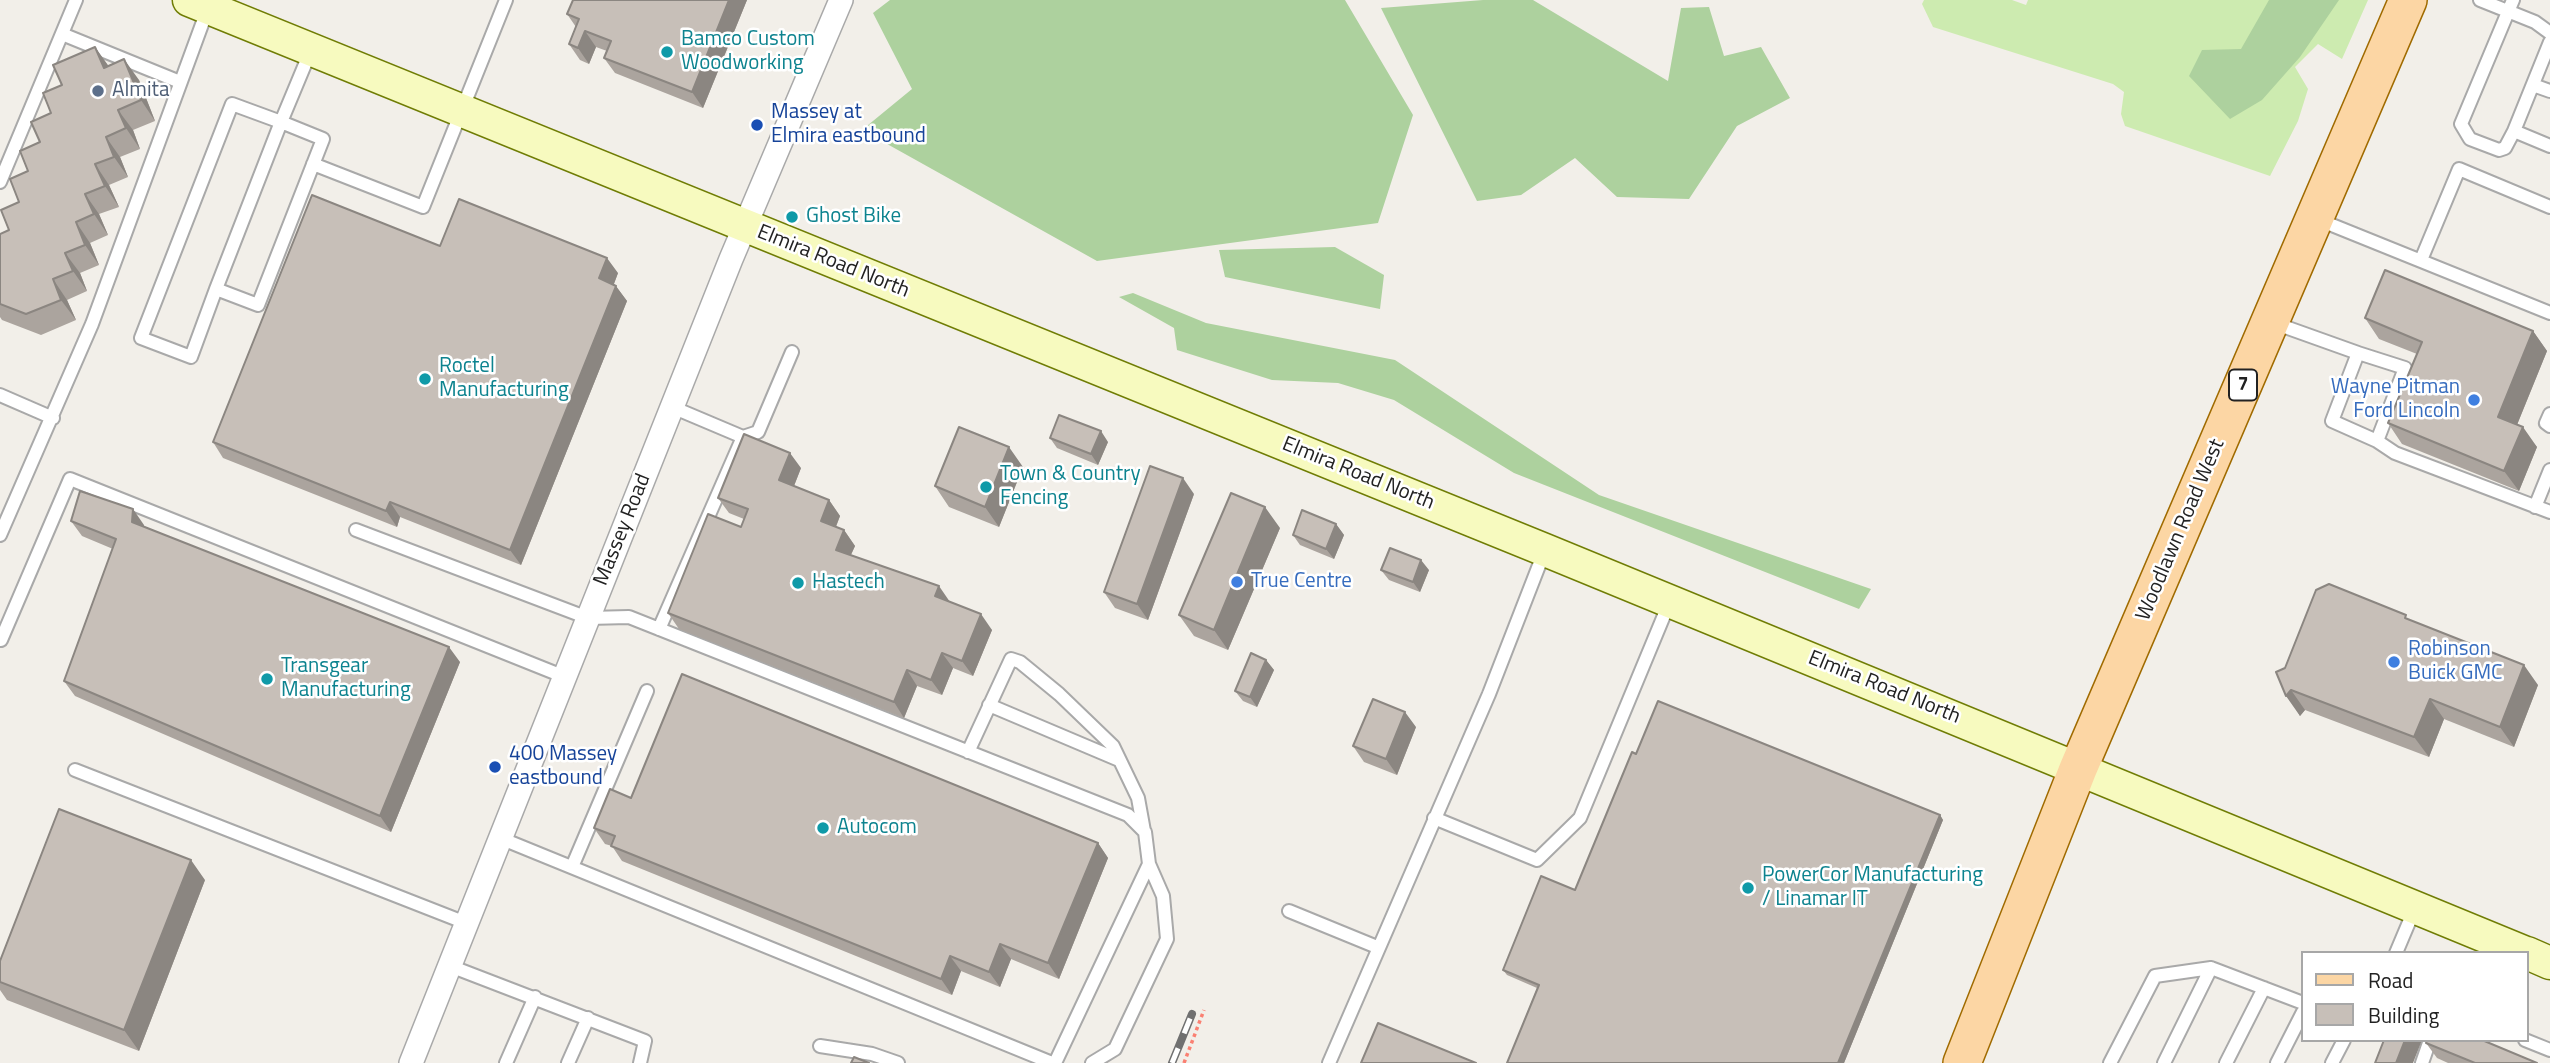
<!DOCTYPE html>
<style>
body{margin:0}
#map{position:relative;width:2550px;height:1063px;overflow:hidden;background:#f2efe9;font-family:"Titillium Web",sans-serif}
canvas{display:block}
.legend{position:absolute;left:2301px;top:951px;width:228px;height:91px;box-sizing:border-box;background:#fff;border:2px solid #a7a7a7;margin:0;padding:9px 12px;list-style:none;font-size:21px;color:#222}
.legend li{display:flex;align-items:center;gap:14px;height:35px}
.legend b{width:35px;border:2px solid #a7a7a7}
</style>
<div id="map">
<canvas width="2550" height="1063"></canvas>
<ul class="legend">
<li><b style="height:9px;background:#fcd6a4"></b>Road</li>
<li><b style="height:19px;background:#c7bfb8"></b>Building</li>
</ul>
</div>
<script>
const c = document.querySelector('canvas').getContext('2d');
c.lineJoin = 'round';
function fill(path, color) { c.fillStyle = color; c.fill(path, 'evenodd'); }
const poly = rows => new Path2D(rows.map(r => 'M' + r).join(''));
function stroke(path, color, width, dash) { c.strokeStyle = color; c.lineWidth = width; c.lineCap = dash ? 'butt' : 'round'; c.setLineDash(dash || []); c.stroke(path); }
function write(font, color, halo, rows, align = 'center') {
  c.font = font + ' "Titillium Web",sans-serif'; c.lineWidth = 5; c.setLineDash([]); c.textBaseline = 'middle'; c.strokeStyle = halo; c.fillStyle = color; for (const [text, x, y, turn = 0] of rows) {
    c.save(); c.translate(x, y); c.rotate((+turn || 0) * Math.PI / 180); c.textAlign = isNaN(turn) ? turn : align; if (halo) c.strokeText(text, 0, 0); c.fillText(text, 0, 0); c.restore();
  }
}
fill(poly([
 [1924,0,2012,0,2026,5,2028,0,2368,0,2342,59,2318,44,2295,67,2308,89,2298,121,2270,176,2125,126,2121,114,2124,92,2113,84,1933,27,1922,4]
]), '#cdebb0');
fill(poly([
 [890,0,1345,0,1413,115,1378,223,1097,261,862,130,912,89,873,13],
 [1483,0,1533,0,1668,81,1681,8,1709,7,1724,56,1761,47,1790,98,1737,126,1689,199,1617,197,1575,158,1521,195,1477,201,1381,8],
 [2269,0,2339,0,2300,57,2262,100,2230,119,2189,76,2202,50,2241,49],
 [1335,247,1384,275,1380,309,1225,277,1219,250],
 [1133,293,1206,323,1395,360,1599,495,1871,589,1859,609,1514,473,1394,400,1338,383,1272,380,1177,350,1174,328,1119,297]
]), '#add19e');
const lane = poly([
 [2480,0,2535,22,2550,33],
 [2513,0,2461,124,2470,139,2499,150,2505,148,2514,131],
 [62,34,180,82],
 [2550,42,2514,131,2550,146],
 [2533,85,2550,91],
 [313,164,423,207,506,0],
 [0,182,76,0],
 [2317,219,2550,313],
 [2421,260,2459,169,2550,207],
 [216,289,258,305,323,139,281,122,232,104,141,338,191,357,216,289,281,122,311,50],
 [2274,323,2358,353,2332,421,2377,441,2395,453,2550,512],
 [2358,353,2405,368,2377,441],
 [0,395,53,418],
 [672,407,743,437],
 [2550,414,2546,423,2550,426],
 [2535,507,2550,470],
 [356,530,588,618,629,617,1128,815,1145,832,1149,864,1055,1063],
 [0,535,92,324,208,8],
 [659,629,743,437,758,432,792,352],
 [1,640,70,479,565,677],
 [989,705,1119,760],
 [968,752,1011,659,1020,662,1059,694,1113,746,1138,798,1144,831],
 [75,770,466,923],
 [1434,818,1537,860,1580,818,1670,601],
 [500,838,1052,1063],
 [572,867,647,691],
 [1289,911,1377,947],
 [2396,953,2415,908],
 [450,966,645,1041,640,1063],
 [2525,1040,2550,1050],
 [820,1046,872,1054,898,1063],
 [506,1063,535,997],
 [568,1063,588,1018],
 [1092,1063,1115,1049,1167,939,1163,896,1149,864],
 [1329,1063,1489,694,1545,550],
 [2110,1063,2155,976,2211,968,2303,1003],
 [2164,1063,2211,968],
 [2226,1063,2264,988],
 [2277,1063,2303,1012],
 [2332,1063,2344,1040],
 [2422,1063,2430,1040]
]);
const street = poly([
 [411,1063,731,259,841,0]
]);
const secondary = poly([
 [189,0,1545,550,2526,953],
 [2527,953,2550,963]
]);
const primary = poly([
 [1962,1063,2078,769,2408,0]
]);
stroke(lane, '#a9a9a9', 16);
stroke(street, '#a9a9a9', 26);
stroke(secondary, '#707d05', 35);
stroke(primary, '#a06b00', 40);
stroke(poly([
 [1184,1063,1204,1010]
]), '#fa8072', 3.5, [3.5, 3.5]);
stroke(lane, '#fff', 12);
stroke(street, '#fff', 23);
stroke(secondary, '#f7fabf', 32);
stroke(primary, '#fcd6a4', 37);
const rail = poly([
 [1172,1063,1192,1014]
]);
stroke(rail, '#707070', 8);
stroke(rail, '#fff', 5, [16]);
fill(poly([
 [747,0,703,108,615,73,604,58,607,51,596,47,589,64,580,60,569,44,576,27,567,14],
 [95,47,108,66,139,80,155,121,133,130,140,149,120,157,128,177,109,185,119,207,99,214,108,235,90,243,99,265,80,273,87,291,67,300,76,320,41,335,2,320,0,317,0,234,9,230,19,202,28,171,62,85],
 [440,246,618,273,614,284,627,301,521,565,400,517,397,527,223,458,213,442],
 [2365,318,2533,331,2547,351,2517,425,2537,447,2519,491,2402,444,2388,423,2417,354,2379,339],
 [1050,438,1108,442,1098,465,1057,448],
 [1023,467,999,527,949,507,935,486],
 [801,468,794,486,829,500,840,516,836,527,844,530,855,546,851,555,950,602,992,630,973,676,953,668,942,695,917,686,904,718,679,629,668,613,741,527,744,519,729,513,718,498],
 [1194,494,1148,620,1115,608,1104,592],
 [71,521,144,525,144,527,460,662,391,832,75,696,64,681,113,549,82,536],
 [1336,524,1344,535,1334,559,1300,545,1293,535],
 [1280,528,1228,650,1194,636,1179,615],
 [1381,570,1429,570,1420,592,1389,580],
 [2409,620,2538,685,2514,747,2444,719,2429,757,2305,710,2300,716,2276,672],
 [1266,660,1274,670,1257,707,1243,701,1235,691],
 [1416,727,1397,775,1364,762,1353,746],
 [1636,754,1940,815,1943,820,1844,1063,1507,1063,1537,988,1507,975,1503,970,1575,890],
 [631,798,1098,843,1108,858,1059,979,1011,959,1000,987,961,971,952,995,622,861,612,846,605,844,594,828],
 [205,880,139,1051,7,1000,0,990,0,961],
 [2426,1043,2537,1063,2448,1063,2437,1058]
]), '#aba49e');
fill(poly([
 [729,0,747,0,703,108,692,92],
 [585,31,596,47,589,64,578,48],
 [95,47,110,68,104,68],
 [124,59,139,80,155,121,141,100],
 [118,110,133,130,140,149,126,128],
 [106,137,120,157,128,177,114,157],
 [95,164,109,185,119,207,105,186],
 [85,194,99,214,108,235,94,214],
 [76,222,90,243,99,265,85,245],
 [65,253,80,273,87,291,73,271],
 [607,258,618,273,610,294,599,278],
 [53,279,67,300,76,320,61,300],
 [616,286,627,301,521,565,510,550],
 [2533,331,2547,351,2512,437,2498,417],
 [2523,427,2537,447,2519,491,2504,471],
 [1101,431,1108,442,1098,465,1091,454],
 [1009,447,1023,467,999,527,985,507],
 [790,453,801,468,790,496,779,480],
 [1183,478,1194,494,1148,620,1137,604],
 [829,500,840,516,832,536,821,521],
 [390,502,400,517,397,527,386,511],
 [1265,507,1280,528,1228,650,1214,630],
 [133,509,144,525,143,538,132,522],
 [1336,524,1344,535,1334,559,1326,549],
 [844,530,855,546,846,565,836,550],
 [1421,560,1429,570,1420,592,1413,582],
 [939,586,950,602,935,596],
 [981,614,992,630,973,676,962,661],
 [449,647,460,662,391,832,380,816],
 [942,653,953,668,942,695,931,680],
 [1266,660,1274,670,1257,707,1250,697],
 [2524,665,2538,685,2514,747,2500,727],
 [907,670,917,686,904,718,894,702],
 [2291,690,2305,710,2300,716,2286,696],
 [2430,699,2444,719,2429,757,2414,737],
 [1405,712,1416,727,1397,775,1386,759],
 [1940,815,1943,820,1844,1063,1838,1063],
 [1098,843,1108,858,1059,979,1048,963],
 [191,860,205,880,139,1051,124,1030],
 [1000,944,1011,959,1000,987,989,972],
 [950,956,961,971,952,995,941,979],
 [2405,1040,2422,1040,2413,1063,2396,1063]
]), '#8b8681');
const building = poly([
 [573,0,729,0,692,92,604,58,611,41,585,31,578,48,569,44,579,19,567,14,573,0],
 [95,47,104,68,124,59,141,100,118,110,126,128,106,137,114,157,95,164,105,186,85,194,94,214,76,222,85,245,65,253,73,271,53,279,61,300,26,314,0,304,0,234,9,230,1,210,19,202,10,179,28,171,20,151,40,142,31,122,51,113,43,93,62,85,53,65,95,47],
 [312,195,440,246,459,199,607,258,599,278,616,286,510,550,390,502,386,511,213,442,312,195],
 [2385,270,2533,331,2498,417,2523,427,2504,471,2388,423,2422,342,2365,318,2385,270],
 [1059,415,1101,431,1091,454,1050,438,1059,415],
 [959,427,1009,447,985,507,935,486,959,427],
 [744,434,790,453,779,480,829,500,821,521,844,530,836,550,939,586,935,596,981,614,962,661,942,653,931,680,907,670,894,702,668,613,708,514,741,527,748,509,718,498,744,434],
 [1150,466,1183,478,1137,604,1104,592,1150,466],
 [80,491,133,509,132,522,449,647,380,816,64,681,116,539,71,521,80,491],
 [1231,493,1265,507,1214,630,1179,615,1231,493],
 [1302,510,1336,524,1326,549,1293,535,1302,510],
 [1390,548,1421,560,1413,582,1381,570,1390,548],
 [2329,584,2406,615,2405,618,2524,665,2500,727,2430,699,2414,737,2291,690,2286,696,2276,672,2285,668,2316,590,2329,584],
 [1251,653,1266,660,1250,697,1235,691,1251,653],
 [682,674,1098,843,1048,963,1000,944,989,972,950,956,941,979,611,846,615,836,594,828,610,789,631,798,682,674],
 [1373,699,1405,712,1386,759,1353,746,1373,699],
 [1658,701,1940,815,1838,1063,1507,1063,1539,985,1503,970,1541,876,1575,890,1632,752,1636,754,1658,701],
 [59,809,191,860,124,1030,0,982,0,961,59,809],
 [1378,1023,1476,1063,1361,1063,1378,1023],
 [2384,1040,2405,1040,2396,1063,2375,1063,2384,1040],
 [2427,1040,2482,1040,2537,1063,2475,1063,2426,1043,2427,1040],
 [854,1057,869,1063,851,1063,854,1057]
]);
fill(building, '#c7bfb8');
stroke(building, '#8b8681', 2);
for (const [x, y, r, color] of [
 [667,52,7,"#0f9aa8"],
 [98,91,7,"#5c6f8a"],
 [757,125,7,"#1a4fb4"],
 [792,217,7,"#0f9aa8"],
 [425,379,7,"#0f9aa8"],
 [2474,400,7,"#3f7fe0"],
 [986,487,7,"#0f9aa8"],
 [1237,582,7,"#3f7fe0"],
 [798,583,7,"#0f9aa8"],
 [2394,662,7,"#3f7fe0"],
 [267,679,7,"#0f9aa8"],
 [495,767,7,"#1a4fb4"],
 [823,828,7,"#0f9aa8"],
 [1748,888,7,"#0f9aa8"]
]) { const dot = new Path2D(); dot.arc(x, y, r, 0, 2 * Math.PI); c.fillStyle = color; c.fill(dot); stroke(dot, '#fff', 2.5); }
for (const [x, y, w] of [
 [2243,385,28]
]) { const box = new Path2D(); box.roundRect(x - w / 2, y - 15.5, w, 31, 5); c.fillStyle = '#fff'; c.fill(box); stroke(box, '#222', 2); }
write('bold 19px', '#222', null, [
 ["7",2243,385]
]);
write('21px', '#0d838f', '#fff', [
 ["Bamco Custom",681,40],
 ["Woodworking",681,64],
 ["Ghost Bike",806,217],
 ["Roctel",439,367],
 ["Manufacturing",439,391],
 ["Town & Country",1000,475],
 ["Fencing",1000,499],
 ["Hastech",812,583],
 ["Transgear",281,667],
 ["Manufacturing",281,691],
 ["Autocom",837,828],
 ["PowerCor Manufacturing",1762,876],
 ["/ Linamar IT",1762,900]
], 'left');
write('21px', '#4e5e75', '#fff', [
 ["Almita",112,91]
], 'left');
write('21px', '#164399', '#fff', [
 ["Massey at",771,113],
 ["Elmira eastbound",771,137],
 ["400 Massey",509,755],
 ["eastbound",509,779]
], 'left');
write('21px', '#222', '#fff', [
 ["Elmira Road North",833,262,22],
 ["Elmira Road North",1358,474,22],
 ["Massey Road",623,530,-68],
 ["Woodlawn Road West",2181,530,-67],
 ["Elmira Road North",1884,688,22]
]);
write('21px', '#366cbe', '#fff', [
 ["Wayne Pitman",2460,388,"right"],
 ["Ford Lincoln",2460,412,"right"],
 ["True Centre",1251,582],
 ["Robinson",2408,650],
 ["Buick GMC",2408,674]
], 'left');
</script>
